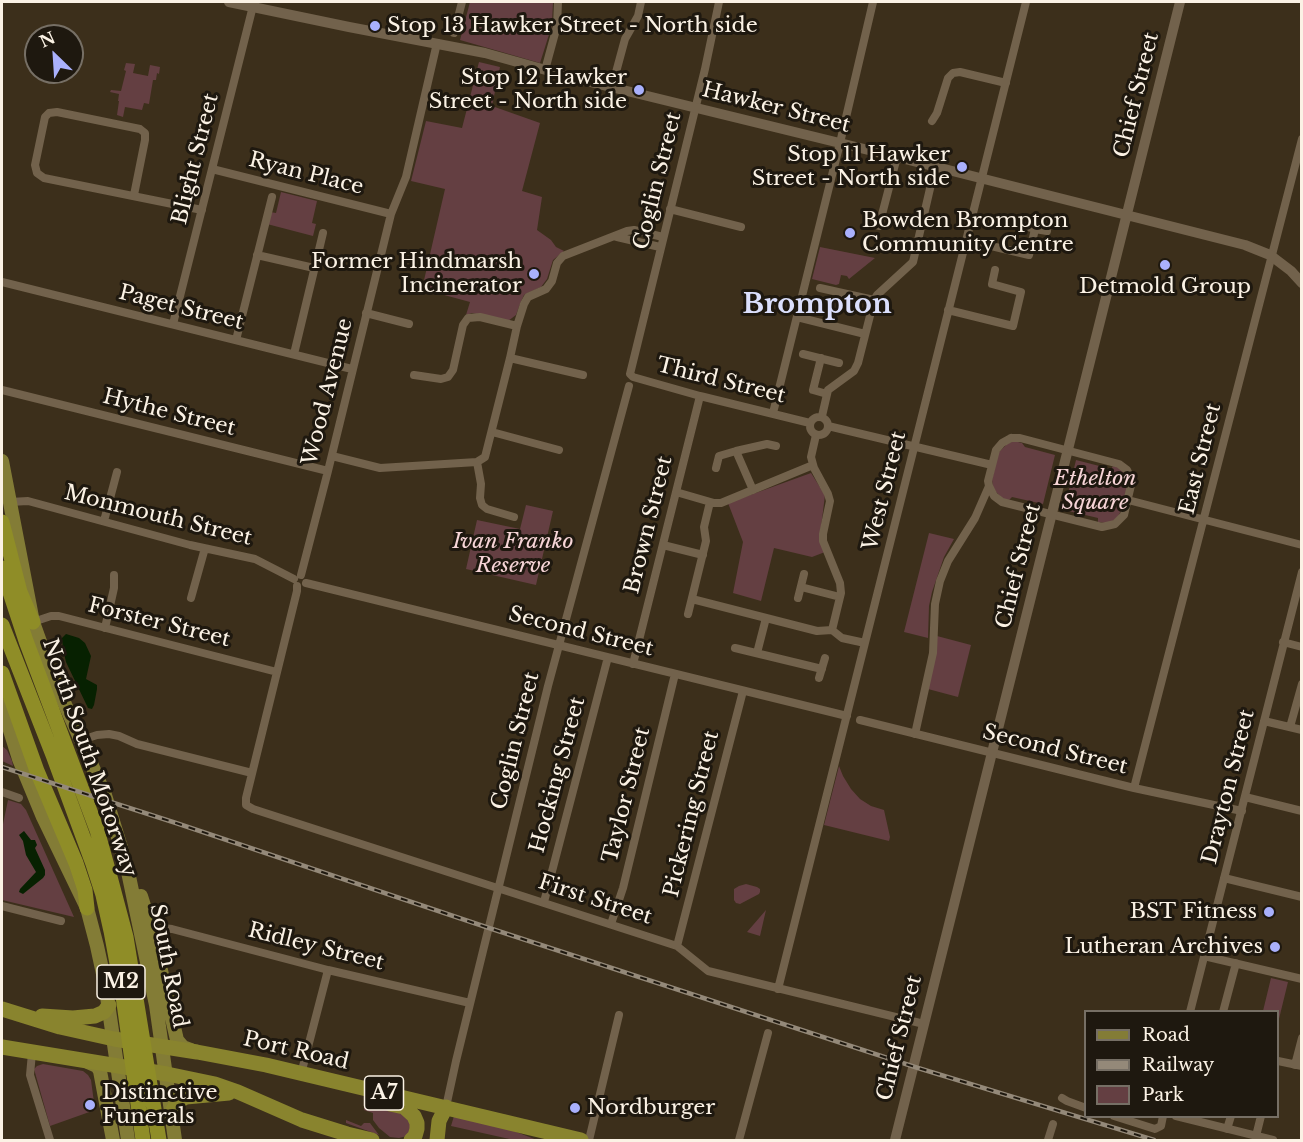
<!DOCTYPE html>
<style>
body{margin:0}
#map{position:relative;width:1303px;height:1142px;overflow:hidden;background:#3c2f1b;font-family:"Libre Baskerville",serif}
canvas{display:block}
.frame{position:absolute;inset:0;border:3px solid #fbf2e5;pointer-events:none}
.legend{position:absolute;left:1084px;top:1010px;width:195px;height:108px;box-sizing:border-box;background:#1e180f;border:2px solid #766f65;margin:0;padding:8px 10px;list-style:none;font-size:18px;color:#fbf2e5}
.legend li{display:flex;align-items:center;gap:12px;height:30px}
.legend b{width:30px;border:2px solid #766f65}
.north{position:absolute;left:24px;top:24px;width:60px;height:60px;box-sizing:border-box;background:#1e180f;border:2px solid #766f65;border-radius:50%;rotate:335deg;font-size:16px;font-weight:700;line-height:24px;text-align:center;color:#fbf2e5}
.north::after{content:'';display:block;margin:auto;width:21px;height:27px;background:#a9b0fc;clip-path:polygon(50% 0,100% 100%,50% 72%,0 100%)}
</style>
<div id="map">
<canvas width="1303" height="1142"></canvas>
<div class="frame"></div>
<ul class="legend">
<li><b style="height:8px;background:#837c36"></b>Road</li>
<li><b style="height:8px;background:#948979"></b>Railway</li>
<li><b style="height:16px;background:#643f42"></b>Park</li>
</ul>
<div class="north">N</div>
</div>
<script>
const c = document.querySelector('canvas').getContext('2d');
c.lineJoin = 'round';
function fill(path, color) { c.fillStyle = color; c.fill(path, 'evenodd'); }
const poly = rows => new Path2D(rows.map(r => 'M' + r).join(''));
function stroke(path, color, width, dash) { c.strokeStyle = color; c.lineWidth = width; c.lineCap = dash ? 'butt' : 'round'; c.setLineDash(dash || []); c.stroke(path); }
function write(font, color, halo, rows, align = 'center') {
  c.font = font + ' "Libre Baskerville",serif'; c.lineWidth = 6; c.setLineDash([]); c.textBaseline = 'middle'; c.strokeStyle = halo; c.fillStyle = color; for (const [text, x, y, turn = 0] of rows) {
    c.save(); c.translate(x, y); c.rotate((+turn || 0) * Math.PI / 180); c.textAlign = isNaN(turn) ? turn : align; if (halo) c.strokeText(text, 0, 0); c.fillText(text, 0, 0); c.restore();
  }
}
fill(poly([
 [470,2,553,2,552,25,540,63,460,40],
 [479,62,500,67,492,106,540,123,522,191,542,197,537,230,551,240,556,247,564,251,553,260,547,279,541,287,524,295,520,304,516,315,508,321,472,313,466,315,470,302,422,289,445,189,411,181,426,121,462,128],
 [126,63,135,64,133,73,148,76,150,65,160,67,159,74,157,73,156,80,153,80,149,104,144,103,142,110,125,107,123,117,117,115,119,101,118,101,119,94,110,92,111,90,121,91,126,71,124,70],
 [281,192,317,201,312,223,316,224,313,236,267,224,270,212,276,213],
 [820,247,875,258,849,279,847,276,841,275,839,284,836,285,812,279],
 [1014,441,1022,443,1025,447,1055,455,1043,504,1012,497,1009,500,1003,499,996,492,993,487,992,480,998,453,1007,444],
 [1076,460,1111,469,1113,466,1120,468,1125,473,1127,480,1127,488,1121,511,1117,518,1111,522,1105,523,1098,522,1098,518,1064,510],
 [811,473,825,495,820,536,825,552,812,557,774,548,761,601,733,593,743,542,728,503],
 [526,505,553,511,536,585,466,569,477,520,520,529],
 [929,533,954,539,944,557,932,592,929,606,928,638,904,632],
 [937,636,971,645,958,697,928,689,936,654],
 [2,746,7,750,12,761,13,766,2,761],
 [839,766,843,776,851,789,860,799,871,806,884,810,890,837,889,841,824,825],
 [8,800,21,804,26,810,74,917,2,900,2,829],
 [746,884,757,887,760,889,760,892,759,894,740,904,736,903,734,900,734,889,739,886],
 [766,910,760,936,747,932],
 [1271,978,1288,982,1278,1023,1278,1012,1263,1011],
 [43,1064,83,1071,88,1075,91,1080,95,1110,50,1126,34,1069,37,1066],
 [365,1103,397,1110,407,1115,413,1127,407,1136,399,1138,390,1137,379,1128,373,1120,373,1113,364,1110],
 [454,1116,506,1128,537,1140,514,1140,451,1126],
 [346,1120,361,1126,364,1123,370,1123,379,1135,346,1123]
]), '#643f42');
fill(poly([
 [66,634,79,638,85,643,91,656,86,679,97,685,97,689,94,705,92,709,88,708,66,662,63,649,62,638],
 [24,831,31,840,35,840,37,845,35,848,45,870,45,875,43,878,23,894,19,892,20,889,36,872,26,855,23,841,19,835]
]), '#072101');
stroke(poly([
 [719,2,705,69,630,374,633,377,700,396,810,423],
 [454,33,462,2],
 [545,70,557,26,558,2],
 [612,87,625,39,638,16,641,2],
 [932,121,937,113,948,78,953,73,960,72,1006,83],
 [212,169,391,214],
 [134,195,145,140,145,133,140,129,57,112,49,113,45,117,35,165,37,173,44,178,202,210],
 [670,209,741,227],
 [879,226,897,157],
 [1035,229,1047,231],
 [617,237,660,247],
 [966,240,1029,255,1035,229,1009,222],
 [257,255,314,268],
 [2,282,352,369],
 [820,288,874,300],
 [948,310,1013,326,1021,292,992,284,995,270],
 [366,313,409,324],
 [797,317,865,334],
 [173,324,254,2],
 [236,340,272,197],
 [294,354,323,233],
 [803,354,839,363],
 [510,358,583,375],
 [821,358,813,390,827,394],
 [414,375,441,379,448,377,453,370,463,325,468,318,480,317,517,326],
 [2,390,328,471],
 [773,413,840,143,873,2],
 [822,416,828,390,854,371,858,363,874,300,877,295,913,262,935,167],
 '810 426a9 9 0 1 1 18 0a9 9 0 1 1-18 0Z',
 [828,426,992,465],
 [492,432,559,450],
 [816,435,811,457,814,468,828,494,830,501,823,534,823,541,840,583,841,593,832,630],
 [1011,438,1020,438,1119,464,1127,470,1132,481,1124,515,1115,524,1102,527,1002,502,994,496,989,486,988,481,996,450,1002,443,1011,438],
 [736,451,753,490],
 [332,456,380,468,477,462,485,457,510,358,517,326,524,304,528,297,546,289,552,281,557,263,563,256,627,231,634,230,663,237],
 [477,462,481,484,480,498,482,505,487,509,514,517],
 [716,468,719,456,736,451,767,444,776,446],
 [676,492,714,503,721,503,813,465],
 [1128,500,1302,545],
 [10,502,28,501,190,545,255,559,294,579],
 [104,521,117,472],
 [663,545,703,555],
 [301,575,328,471,391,214,406,177,437,43],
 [306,583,847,716],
 [297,586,297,591,246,798,246,805,253,809,677,946,708,971,924,1024],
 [801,587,840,597],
 [191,598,205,548],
 [798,598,804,574],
 [692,599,817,631,832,630,842,638,865,643],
 [688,614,706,541,704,527,710,502],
 [33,622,51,616,59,616,277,672],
 [105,628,114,588,114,575],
 [1283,642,1302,647],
 [735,648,822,669],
 [757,653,766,618],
 [633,664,700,396],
 [819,678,825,658],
 [860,720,1134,788,1242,811],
 [1264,721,1302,730],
 [1290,727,1302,684],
 [915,734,933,653,935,604,940,581,948,561,975,518,989,486],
 [82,740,97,735,109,734,119,736,137,744,252,773],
 [1134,788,1302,139],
 [2,792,19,798],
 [1245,797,1302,811],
 [1224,878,1302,897],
 [544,902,608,657],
 [2,906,61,921],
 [611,924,623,888,675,674],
 [152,931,163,928,172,929,328,970,470,1003],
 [677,946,743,691],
 [1204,956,1302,979],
 [778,989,1026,2],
 [1190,1012,1302,572],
 [1223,1012,1236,963],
 [32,1053,30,1075,50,1140],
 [1278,1061,1302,1066],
 [1295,1065,1302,1038],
 [301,1074,328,970],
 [1062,1098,1067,1101,1086,1108],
 [446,1107,456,1061,548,686,629,386],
 [1114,1116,1155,1129,1161,1126,1163,1116],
 [1176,1116,1273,1140],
 [1227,1129,1231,1116],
 [1256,1136,1261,1116],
 [589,1140,619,1015],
 [739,1140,768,1033],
 [1048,1140,1053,1124]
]), '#72624c', 8);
stroke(poly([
 [229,2,349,27,485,53,578,79,897,157,1245,245,1270,255,1291,271,1302,283],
 [895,1140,1180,2]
]), '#72624c', 10);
stroke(poly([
 [2,461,33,622,52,675,105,795,127,867,156,1005,175,1140],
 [2,705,19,759,43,817,87,908,97,946,105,983,128,1140],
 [141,896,152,931,177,1040,183,1047,191,1050],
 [88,1062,97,1066,100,1071,113,1140]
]), '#837c36', 14);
stroke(poly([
 [2,1009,60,1027,114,1039,197,1052,266,1065,581,1140],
 [42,1016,73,1018,95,1016,104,1012,109,1005],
 [2,1047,167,1074,215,1084,238,1092,302,1120,347,1134,372,1140],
 [390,1104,404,1107,414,1116,417,1123,417,1129,415,1136,411,1140],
 [172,1112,177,1102,186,1097,229,1093],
 [437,1140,439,1121,446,1107]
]), '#89842e', 15);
stroke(poly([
 [2,522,20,592,33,622],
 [2,568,26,641,97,830,109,873,126,937,159,1140],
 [2,625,53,755,93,864,103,895,111,931,123,996,143,1140],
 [2,673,37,771,76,863,85,890,87,908]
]), '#8f8d27', 15);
const rail = poly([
 [2,767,176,823,489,928,918,1068,1154,1140]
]);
stroke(rail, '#948979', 4.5);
stroke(rail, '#1e180f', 2, [7]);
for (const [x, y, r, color] of [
 [375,26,6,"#a9b0fc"],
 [639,90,6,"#a9b0fc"],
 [962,167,6,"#a9b0fc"],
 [850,233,6,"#a9b0fc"],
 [1165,265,6,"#a9b0fc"],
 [534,274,6,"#a9b0fc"],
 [1269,912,6,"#a9b0fc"],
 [1275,947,6,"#a9b0fc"],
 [90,1105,6,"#a9b0fc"],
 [575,1108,6,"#a9b0fc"]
]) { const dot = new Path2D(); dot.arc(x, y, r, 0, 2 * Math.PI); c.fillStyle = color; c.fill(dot); stroke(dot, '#1e180f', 2); }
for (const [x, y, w] of [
 [121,982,48],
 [384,1093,39]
]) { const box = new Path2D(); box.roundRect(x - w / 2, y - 17, w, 34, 4.5); c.fillStyle = '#1e180f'; c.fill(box); stroke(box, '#fbf2e5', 1.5); }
write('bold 20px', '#fbf2e5', null, [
 ["M2",121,982],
 ["A7",384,1093]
]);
write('21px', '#fbf2e5', '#1e180f', [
 ["Stop 13 Hawker Street - North side",387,26,"left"],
 ["Stop 12 Hawker",627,78],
 ["Street - North side",627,102],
 ["Stop 11 Hawker",950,155],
 ["Street - North side",950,179],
 ["Bowden Brompton",862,221,"left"],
 ["Community Centre",862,245,"left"],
 ["Former Hindmarsh",522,262],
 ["Incinerator",522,286],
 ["Detmold Group",1165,287,"center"],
 ["BST Fitness",1257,912],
 ["Lutheran Archives",1263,947],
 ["Distinctive",102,1093,"left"],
 ["Funerals",102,1117,"left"],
 ["Nordburger",587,1108,"left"]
], 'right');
write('21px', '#fbf2e5', '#1e180f', [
 ["Chief Street",1137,95,-76],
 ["Hawker Street",776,108,14],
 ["Blight Street",196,159,-76],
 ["Ryan Place",306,174,14],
 ["Coglin Street",658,181,-76],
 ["Paget Street",181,308,14],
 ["Third Street",721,381,14],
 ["Wood Avenue",328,392,-76],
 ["Hythe Street",169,413,14],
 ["East Street",1201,459,-76],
 ["West Street",885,491,-76],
 ["Monmouth Street",158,516,14],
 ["Brown Street",649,525,-76],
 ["Chief Street",1019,566,-76],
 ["Forster Street",159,623,14],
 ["Second Street",581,632,14],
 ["Coglin Street",516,741,-76],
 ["Second Street",1055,750,14],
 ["North South Motorway",89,758,71],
 ["Hocking Street",558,775,-75],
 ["Drayton Street",1229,787,-76],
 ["Taylor Street",627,795,-76],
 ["Pickering Street",692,814,-76],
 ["First Street",595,900,18],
 ["Ridley Street",316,947,14],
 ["South Road",168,966,79],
 ["Chief Street",900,1038,-76],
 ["Port Road",296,1051,13]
]);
write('italic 21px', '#f7d5d7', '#1e180f', [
 ["Ethelton",1095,479],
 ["Square",1095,503],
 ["Ivan Franko",513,542],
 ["Reserve",513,566]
]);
write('bold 27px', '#dbdffc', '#1e180f', [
 ["Brompton",817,305]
]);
</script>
